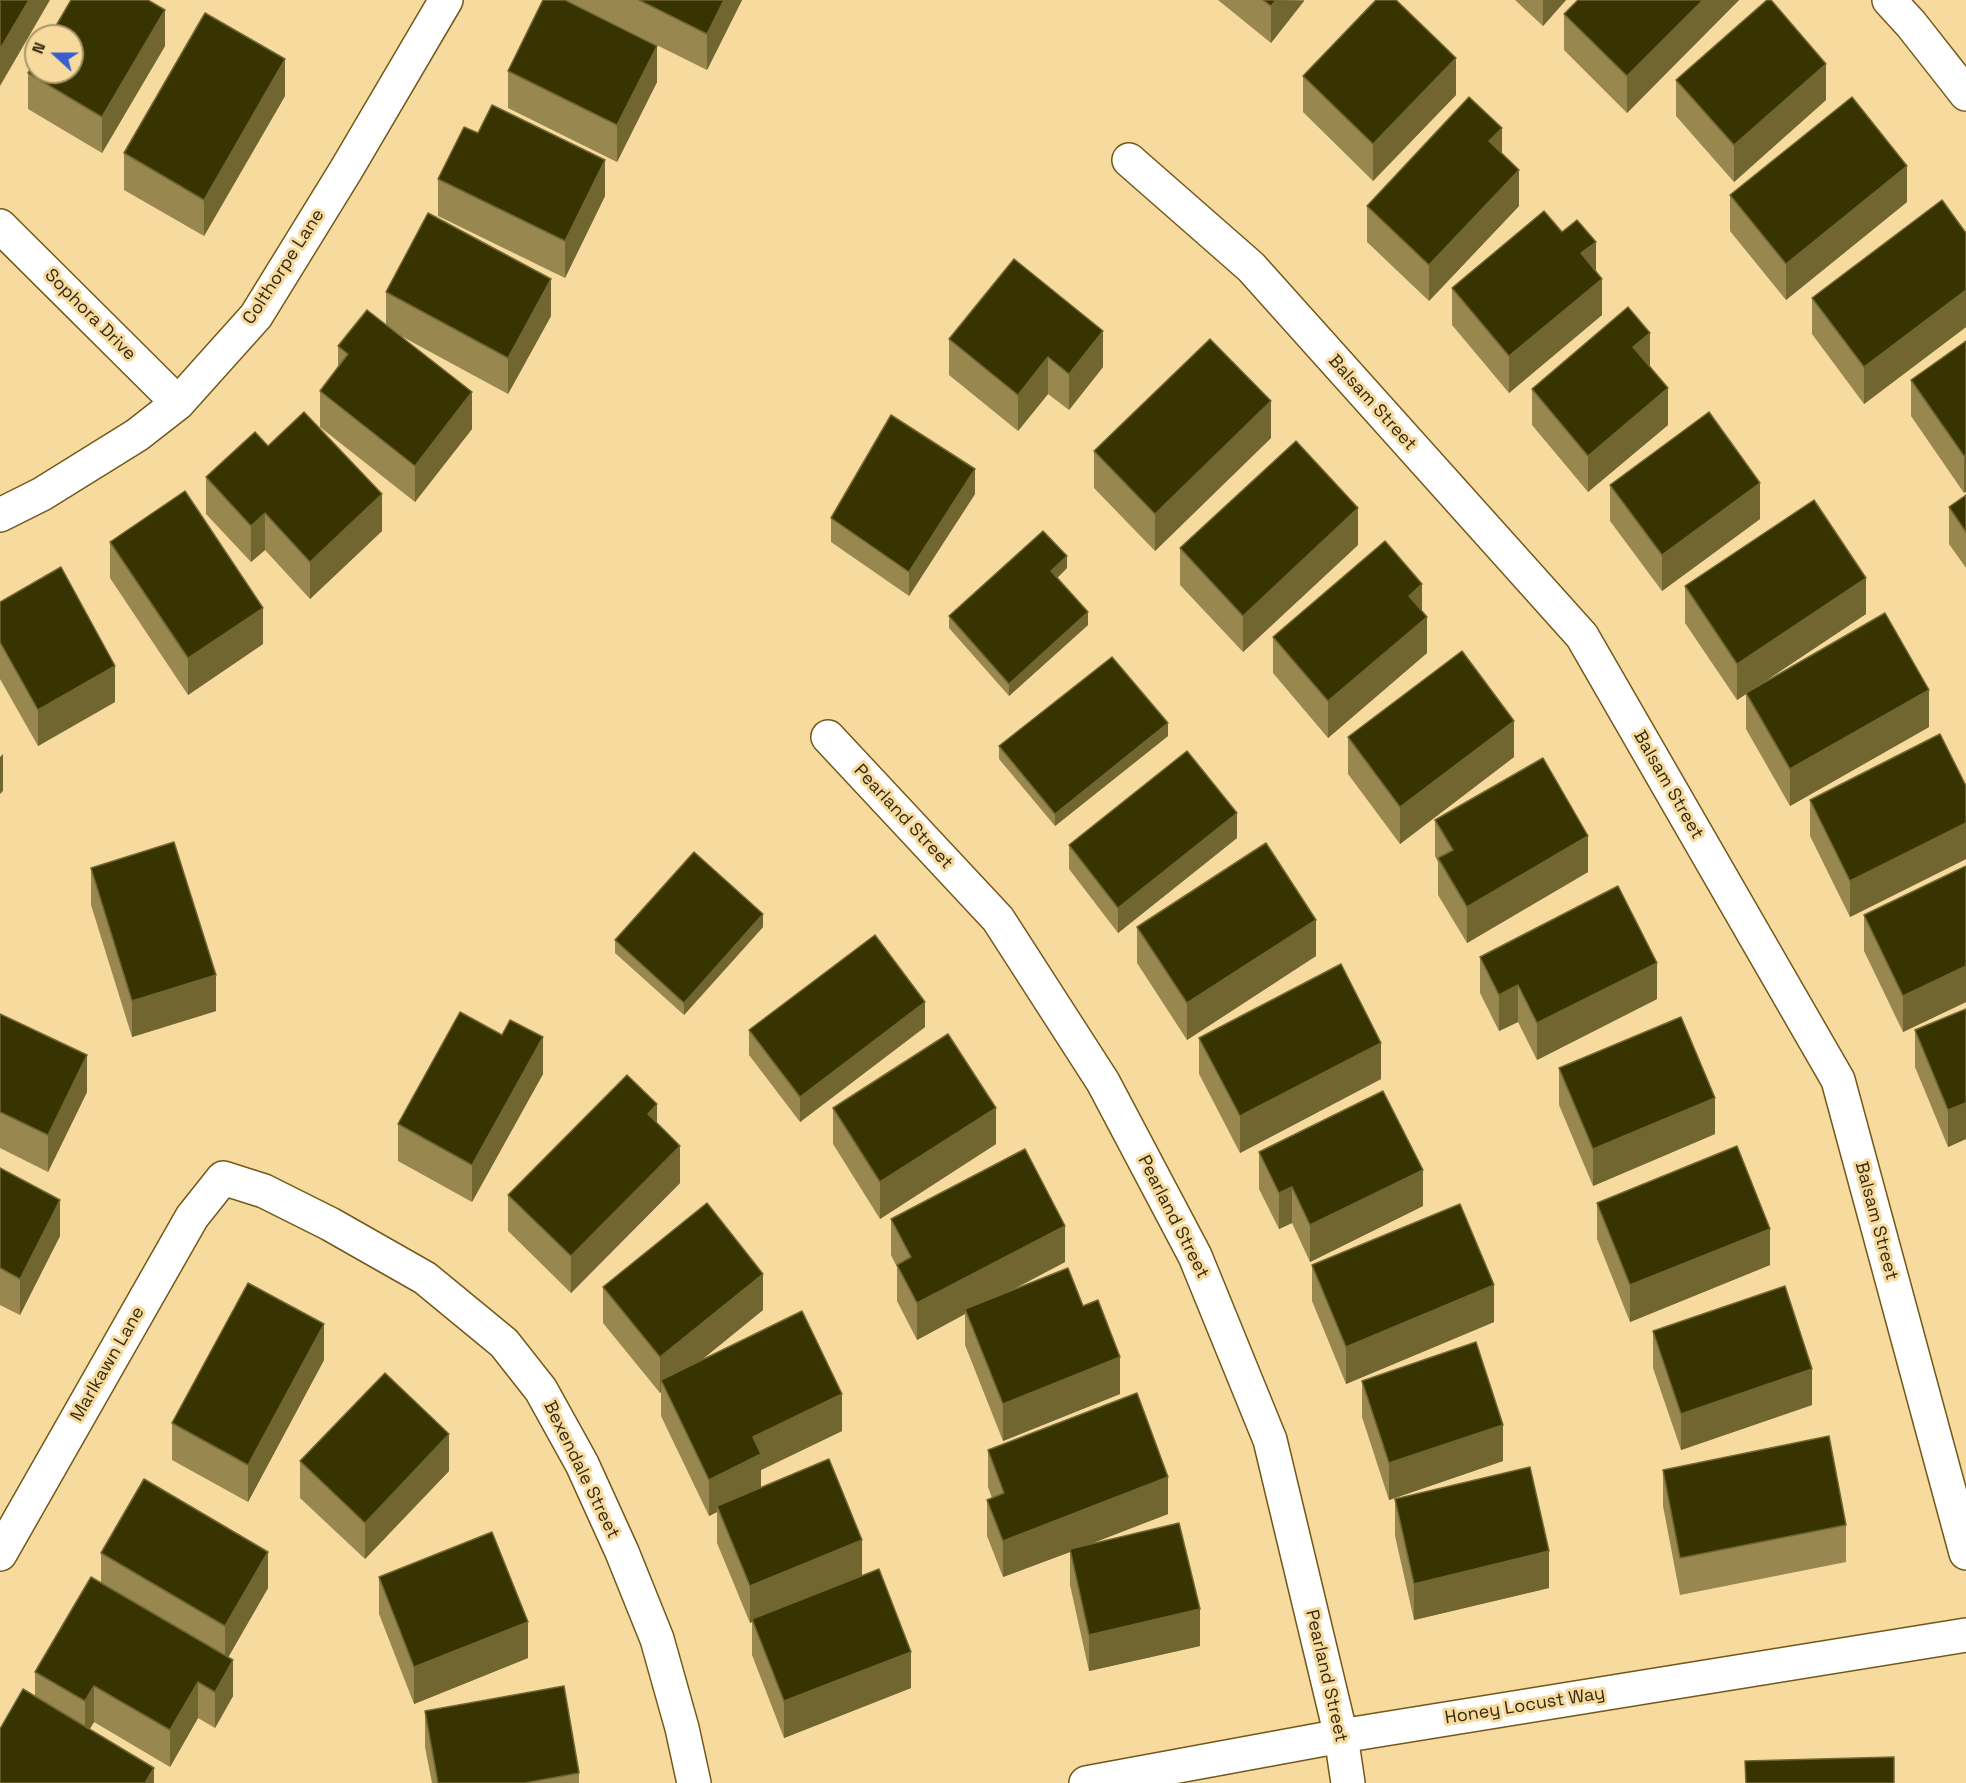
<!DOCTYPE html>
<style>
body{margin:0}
#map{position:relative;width:1966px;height:1783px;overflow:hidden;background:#f7da9d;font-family:"Space Grotesk",sans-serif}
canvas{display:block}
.north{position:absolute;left:24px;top:24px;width:60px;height:60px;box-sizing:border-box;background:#f7da9d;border:2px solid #a99465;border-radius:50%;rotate:291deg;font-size:16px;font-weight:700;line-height:24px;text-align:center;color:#352a11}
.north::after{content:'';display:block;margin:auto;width:21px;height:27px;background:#375ecf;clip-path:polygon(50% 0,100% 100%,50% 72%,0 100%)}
</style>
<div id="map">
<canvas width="1966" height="1783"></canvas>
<div class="north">N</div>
</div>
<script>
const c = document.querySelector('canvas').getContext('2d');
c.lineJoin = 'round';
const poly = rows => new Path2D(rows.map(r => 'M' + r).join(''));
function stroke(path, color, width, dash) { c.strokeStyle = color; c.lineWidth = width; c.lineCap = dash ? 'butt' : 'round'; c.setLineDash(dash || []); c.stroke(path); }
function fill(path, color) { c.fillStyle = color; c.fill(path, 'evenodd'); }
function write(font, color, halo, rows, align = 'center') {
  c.font = font + ' "Space Grotesk",sans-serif'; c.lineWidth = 6; c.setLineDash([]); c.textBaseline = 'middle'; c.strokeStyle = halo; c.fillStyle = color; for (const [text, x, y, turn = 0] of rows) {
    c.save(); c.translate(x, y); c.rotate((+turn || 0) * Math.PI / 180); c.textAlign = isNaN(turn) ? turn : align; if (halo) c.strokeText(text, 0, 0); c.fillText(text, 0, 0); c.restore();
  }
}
const street = poly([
 [1889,0,1911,24,1966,94],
 [1129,160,1251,267,1582,636,1838,1080,1966,1553],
 [0,226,178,403],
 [0,515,42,494,137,435,178,403,256,316,346,170,446,0],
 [828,737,998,919,1103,1082,1195,1256,1270,1440,1341,1736,1348,1783],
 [0,1554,192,1217,223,1178,264,1191,330,1224,425,1278,504,1343,541,1390,582,1464,622,1552,657,1639,682,1728,694,1783],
 [1086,1783,1341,1736,1966,1635]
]);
stroke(street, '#72591b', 36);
stroke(street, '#fff', 33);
fill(poly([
 [566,0,742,0,707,70],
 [1218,0,1304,0,1304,1,1271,43],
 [1515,0,1566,0,1543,26],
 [1739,0,1627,113,1564,50,1564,14],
 [165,46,102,153,28,109,28,73],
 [508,71,657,82,617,162,508,108],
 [1303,76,1456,95,1373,181,1303,112],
 [1676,80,1826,100,1734,182,1676,116],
 [285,96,204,236,124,190,124,153],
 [1502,153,1519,206,1429,301,1367,242,1367,206],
 [438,179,605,196,565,278,438,216],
 [1730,195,1907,202,1786,300,1730,231],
 [1966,233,1966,327,1864,404,1812,334,1812,298],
 [1596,270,1602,315,1509,393,1452,325,1452,288],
 [386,292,551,316,508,394,401,336,472,429,415,502,320,427,320,391,338,367,338,346,386,324],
 [949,339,1103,367,1069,410,1048,394,1018,431,949,375],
 [1966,341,1966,491,1964,493,1911,416,1911,380],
 [1650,366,1668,425,1588,492,1532,425,1532,389],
 [1271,438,1155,551,1094,488,1094,451],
 [268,446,382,531,310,599,265,550,251,562,206,514,206,477],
 [1610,485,1760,519,1662,591,1610,521],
 [975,494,909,596,831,542,831,518],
 [1966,495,1966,568,1949,544,1949,507],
 [110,542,263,644,188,695,110,578],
 [1358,545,1243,652,1180,585,1180,548],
 [1067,568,1057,578,1088,625,1009,696,949,628,949,616],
 [1685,586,1866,614,1756,687,1929,727,1790,806,1746,729,1746,694,1737,700,1685,623],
 [0,602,115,702,38,746,0,679],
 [1422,612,1427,653,1328,738,1273,673,1273,637],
 [1168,736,1055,826,999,759,999,746],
 [1348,737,1514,757,1400,844,1348,774],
 [1966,786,1966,859,1850,917,1810,836,1810,800],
 [1435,820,1588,872,1467,943,1438,895,1438,862,1435,856],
 [1237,838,1118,933,1069,869,1069,845],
 [1966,866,1966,1002,1903,1032,1864,951,1864,915],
 [91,868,216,1011,132,1037,91,905],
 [763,927,684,1015,615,953,615,940],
 [1137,927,1316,956,1187,1040,1137,963],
 [1480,957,1657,999,1537,1060,1518,1022,1499,1031,1480,993],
 [1966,1009,1966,1139,1948,1147,1915,1067,1915,1030],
 [0,1014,87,1092,48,1172,0,1148],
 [925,1027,800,1122,749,1055,749,1030],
 [1199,1038,1381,1079,1240,1153,1199,1074],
 [1559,1068,1715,1134,1593,1186,1559,1105],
 [543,1074,472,1202,398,1161,398,1124],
 [833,1108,996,1144,880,1219,833,1144],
 [1259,1152,1423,1206,1310,1262,1292,1223,1279,1229,1259,1189],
 [0,1168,60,1236,20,1315,0,1305],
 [680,1183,571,1293,508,1231,508,1195],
 [1597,1203,1770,1265,1630,1322,1597,1239],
 [891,1219,1065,1262,1009,1292,1083,1306,1120,1394,1003,1441,965,1345,965,1314,917,1340,897,1301,897,1267,891,1255],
 [1312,1265,1494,1322,1346,1384,1312,1301],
 [603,1287,763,1310,701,1360,842,1431,761,1470,761,1488,862,1576,911,1688,784,1738,752,1655,752,1622,750,1623,717,1543,717,1512,709,1516,661,1416,661,1392,660,1393,603,1323],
 [1653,1331,1812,1405,1681,1450,1653,1368],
 [324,1360,248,1502,172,1460,172,1423],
 [1362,1381,1503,1461,1389,1500,1362,1417],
 [988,1450,1168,1514,1088,1544,1200,1646,1089,1671,1070,1585,1070,1552,1003,1577,987,1536,987,1500,992,1498,988,1487],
 [300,1461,449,1471,365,1559,300,1498],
 [1663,1470,1846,1525,1846,1562,1680,1595,1663,1506],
 [1395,1499,1549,1588,1414,1620,1395,1536],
 [101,1553,268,1588,228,1657,233,1696,215,1728,198,1718,170,1767,94,1722,89,1729,154,1783,35,1696,35,1672,101,1582],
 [379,1577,528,1658,414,1704,379,1614],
 [425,1711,579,1773,579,1783,432,1783,425,1747]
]), '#98874f');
fill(poly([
 [29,0,50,0,0,86,0,49],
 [724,0,742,0,707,70,707,34],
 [1276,0,1304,1,1271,43,1271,6],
 [1543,0,1566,0,1543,26],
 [1703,0,1739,0,1627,113,1627,76],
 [165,10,165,46,102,153,102,117],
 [657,46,657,82,617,162,617,125],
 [1456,58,1456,95,1373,181,1373,144],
 [285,59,285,96,204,236,204,200],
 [1826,64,1826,100,1734,182,1734,145],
 [1502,128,1502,164,1489,141],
 [605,160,605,196,565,278,565,241],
 [1907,166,1907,202,1786,300,1786,264],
 [1519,170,1519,206,1429,301,1429,265],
 [1596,242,1596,278,1581,253],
 [551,279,551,316,508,394,508,358],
 [1602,279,1602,315,1509,393,1509,356],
 [1966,290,1966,327,1864,404,1864,367],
 [1103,331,1103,367,1069,410,1069,374],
 [1650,333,1650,369,1633,347],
 [1048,357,1048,394,1018,431,1018,395],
 [1668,388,1668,425,1588,492,1588,456],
 [472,392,472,429,415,502,415,466],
 [1271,401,1271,438,1155,551,1155,514],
 [1966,455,1966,491,1964,493,1964,456],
 [975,469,975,494,909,596,909,572],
 [1760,483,1760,519,1662,591,1662,555],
 [382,494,382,531,310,599,310,562],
 [1358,508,1358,545,1243,652,1243,616],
 [265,513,265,550,251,562,251,526],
 [1067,556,1067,568,1051,584,1051,571],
 [1866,578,1866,614,1737,700,1737,664],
 [1422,584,1422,621,1427,617,1427,653,1328,738,1328,701,1409,596],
 [263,608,263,644,188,695,188,658],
 [1088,612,1088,625,1009,696,1009,684],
 [115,666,115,702,38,746,38,710],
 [1929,690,1929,727,1790,806,1790,769],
 [1514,721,1514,757,1400,844,1400,807],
 [1168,723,1168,736,1055,826,1055,814],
 [3,754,3,791,0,794,0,757],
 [1237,813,1237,838,1118,933,1118,908],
 [1966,823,1966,859,1850,917,1850,881],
 [1588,836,1588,872,1467,943,1467,907],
 [763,914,763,927,684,1015,684,1003],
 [1316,920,1316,956,1187,1040,1187,1003],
 [1657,963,1657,999,1537,1060,1537,1023],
 [1966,966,1966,1002,1903,1032,1903,996],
 [216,975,216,1011,132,1037,132,1001],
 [1518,985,1518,1022,1499,1031,1499,995],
 [925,1002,925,1027,800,1122,800,1097],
 [543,1037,543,1074,472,1202,472,1165],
 [1381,1043,1381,1079,1240,1153,1240,1116],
 [87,1055,87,1092,48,1172,48,1135],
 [1715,1098,1715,1134,1593,1186,1593,1149],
 [1966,1103,1966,1139,1948,1147,1948,1110],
 [657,1104,657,1141,648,1114],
 [996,1108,996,1144,880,1219,880,1182],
 [680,1146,680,1183,571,1293,571,1256],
 [1423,1170,1423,1206,1310,1262,1310,1225],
 [1292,1187,1292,1223,1279,1229,1279,1193],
 [60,1200,60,1236,20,1315,20,1279],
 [1065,1226,1065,1262,967,1313,965,1309,965,1314,917,1340,917,1303],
 [1770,1229,1770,1265,1630,1322,1630,1285],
 [763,1274,763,1310,666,1389,661,1380,661,1392,660,1393,660,1357],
 [1494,1285,1494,1322,1346,1384,1346,1347],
 [324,1324,324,1360,248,1502,248,1465],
 [1120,1357,1120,1394,1003,1441,1003,1404],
 [1812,1369,1812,1405,1681,1450,1681,1414],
 [842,1394,842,1431,761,1470,761,1491,717,1506,717,1512,709,1516,709,1480,753,1437],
 [1503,1425,1503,1461,1389,1500,1389,1463],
 [449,1434,449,1471,365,1559,365,1523],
 [1168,1477,1168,1514,1070,1552,1070,1549,1070,1552,1003,1577,1003,1541],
 [862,1540,862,1576,752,1619,752,1622,750,1623,750,1586],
 [1549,1551,1549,1588,1414,1620,1414,1584],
 [268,1552,268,1588,225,1663,225,1626],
 [1200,1609,1200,1646,1089,1671,1089,1635],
 [528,1622,528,1658,414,1704,414,1667],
 [911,1652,911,1688,784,1738,784,1701],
 [233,1660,233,1696,215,1728,215,1692],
 [198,1682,198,1718,170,1767,170,1730],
 [94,1686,94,1722,85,1737,85,1701],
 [154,1768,154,1783,145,1783]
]), '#716630');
const building = poly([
 [0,0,29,0,0,49,0,0],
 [71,0,148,0,165,10,102,117,28,73,36,60,36,72,72,72,72,36,50,36,71,0],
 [543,0,565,0,657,46,617,125,508,71,543,0],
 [639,0,724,0,707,34,639,0],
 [1263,0,1276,0,1271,6,1263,0],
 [1376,0,1396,0,1456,58,1373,144,1303,76,1376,0],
 [1578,0,1703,0,1627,76,1564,14,1578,0],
 [1767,0,1771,0,1826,64,1734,145,1676,80,1767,0],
 [205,13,285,59,204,200,124,153,205,13],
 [1469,97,1502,128,1489,141,1519,170,1429,265,1367,206,1469,97],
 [1852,97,1907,166,1786,264,1730,195,1852,97],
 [492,105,605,160,565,241,438,179,464,127,478,133,492,105],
 [1942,200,1966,233,1966,290,1864,367,1812,298,1942,200],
 [1544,211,1562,232,1577,220,1596,242,1581,253,1602,279,1509,356,1452,288,1544,211],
 [428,213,551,279,508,358,386,292,428,213],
 [1014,259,1103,331,1069,374,1048,357,1018,395,949,339,1014,259],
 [1628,307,1650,333,1633,347,1668,388,1588,456,1532,389,1628,307],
 [367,310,472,392,415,466,320,391,348,354,338,346,367,310],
 [1210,339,1271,401,1155,514,1094,451,1210,339],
 [1966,341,1966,455,1964,456,1911,380,1966,341],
 [304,412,382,494,310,562,265,513,251,526,206,477,255,432,268,446,304,412],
 [1709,412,1760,483,1662,555,1610,485,1709,412],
 [891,415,975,469,909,572,831,518,891,415],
 [1296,441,1358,508,1243,616,1180,548,1296,441],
 [185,491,263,608,188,658,110,542,185,491],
 [1966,495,1966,532,1949,507,1966,495],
 [1814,500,1866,578,1737,664,1685,586,1814,500],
 [1043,531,1067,556,1051,571,1088,612,1009,684,949,616,1043,531],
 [1385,541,1422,584,1409,596,1427,617,1328,701,1273,637,1385,541],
 [61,567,115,666,38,710,0,642,0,602,61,567],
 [1885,613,1929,690,1790,769,1746,693,1885,613],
 [1462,651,1514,721,1400,807,1348,737,1462,651],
 [1112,657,1168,723,1055,814,999,746,1112,657],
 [1940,734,1966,786,1966,823,1850,881,1810,800,1940,734],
 [1187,751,1237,813,1118,908,1069,845,1187,751],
 [1543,758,1588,836,1467,907,1438,858,1453,850,1435,820,1543,758],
 [174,842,216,975,132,1001,91,868,174,842],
 [1266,843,1316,920,1187,1003,1137,927,1266,843],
 [694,852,763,914,684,1003,615,940,694,852],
 [1966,866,1966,966,1903,996,1864,915,1966,866],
 [1618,886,1657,963,1537,1023,1518,985,1499,995,1480,957,1618,886],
 [875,935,925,1002,800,1097,749,1030,875,935],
 [1341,964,1381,1043,1240,1116,1199,1038,1341,964],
 [1966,1009,1966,1103,1948,1110,1915,1030,1966,1009],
 [460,1012,502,1035,510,1020,543,1037,472,1165,398,1124,460,1012],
 [0,1014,87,1055,48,1135,0,1112,0,1014],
 [1681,1017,1715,1098,1593,1149,1559,1068,1681,1017],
 [948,1034,996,1108,880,1182,833,1108,948,1034],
 [627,1075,657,1104,648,1114,680,1146,571,1256,508,1195,627,1075],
 [1383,1091,1423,1170,1310,1225,1292,1187,1279,1193,1259,1152,1383,1091],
 [1737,1146,1770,1229,1630,1285,1597,1203,1737,1146],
 [1025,1149,1065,1226,917,1303,897,1265,911,1257,891,1219,1025,1149],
 [0,1168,60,1200,20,1279,0,1268,0,1168],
 [707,1203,763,1274,660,1357,603,1287,707,1203],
 [1460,1204,1494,1285,1346,1347,1312,1265,1460,1204],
 [1068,1268,1083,1306,1098,1300,1120,1357,1003,1404,965,1309,1068,1268],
 [248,1283,324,1324,248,1465,172,1423,248,1283],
 [1785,1286,1812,1369,1681,1414,1653,1331,1785,1286],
 [802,1311,842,1394,753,1437,761,1454,709,1480,661,1380,802,1311],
 [1476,1342,1503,1425,1389,1463,1362,1381,1476,1342],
 [385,1373,449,1434,365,1523,300,1461,385,1373],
 [1137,1393,1168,1477,1003,1541,987,1500,1004,1493,988,1450,1137,1393],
 [1829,1436,1846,1525,1680,1558,1663,1470,1829,1436],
 [829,1459,862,1540,750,1586,717,1506,829,1459],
 [1530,1467,1549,1551,1414,1584,1395,1499,1530,1467],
 [144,1479,268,1552,225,1626,101,1553,144,1479],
 [1179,1523,1200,1609,1089,1635,1070,1549,1179,1523],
 [492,1532,528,1622,414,1667,379,1577,492,1532],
 [879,1569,911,1652,784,1701,752,1619,879,1569],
 [91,1577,233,1660,215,1692,198,1682,170,1730,94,1686,85,1701,35,1672,91,1577],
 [564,1686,579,1773,524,1783,438,1783,425,1711,564,1686],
 [23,1689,154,1768,145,1783,0,1783,0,1729,23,1689],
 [1894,1757,1894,1783,1746,1783,1745,1761,1894,1757]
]);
fill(building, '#383401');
stroke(building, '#716630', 1.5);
write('18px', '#352a11', '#f7da9d', [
 ["Colthorpe Lane",284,267,-57],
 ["Sophora Drive",90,315,45],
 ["Balsam Street",1372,403,48],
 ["Balsam Street",1668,785,60],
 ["Pearland Street",903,817,47],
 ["Pearland Street",1173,1217,63],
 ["Balsam Street",1876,1221,75],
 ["Marlkawn Lane",108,1364,-60],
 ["Bexendale Street",581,1470,64],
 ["Pearland Street",1326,1676,77],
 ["Honey Locust Way",1525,1706,-9]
]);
</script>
